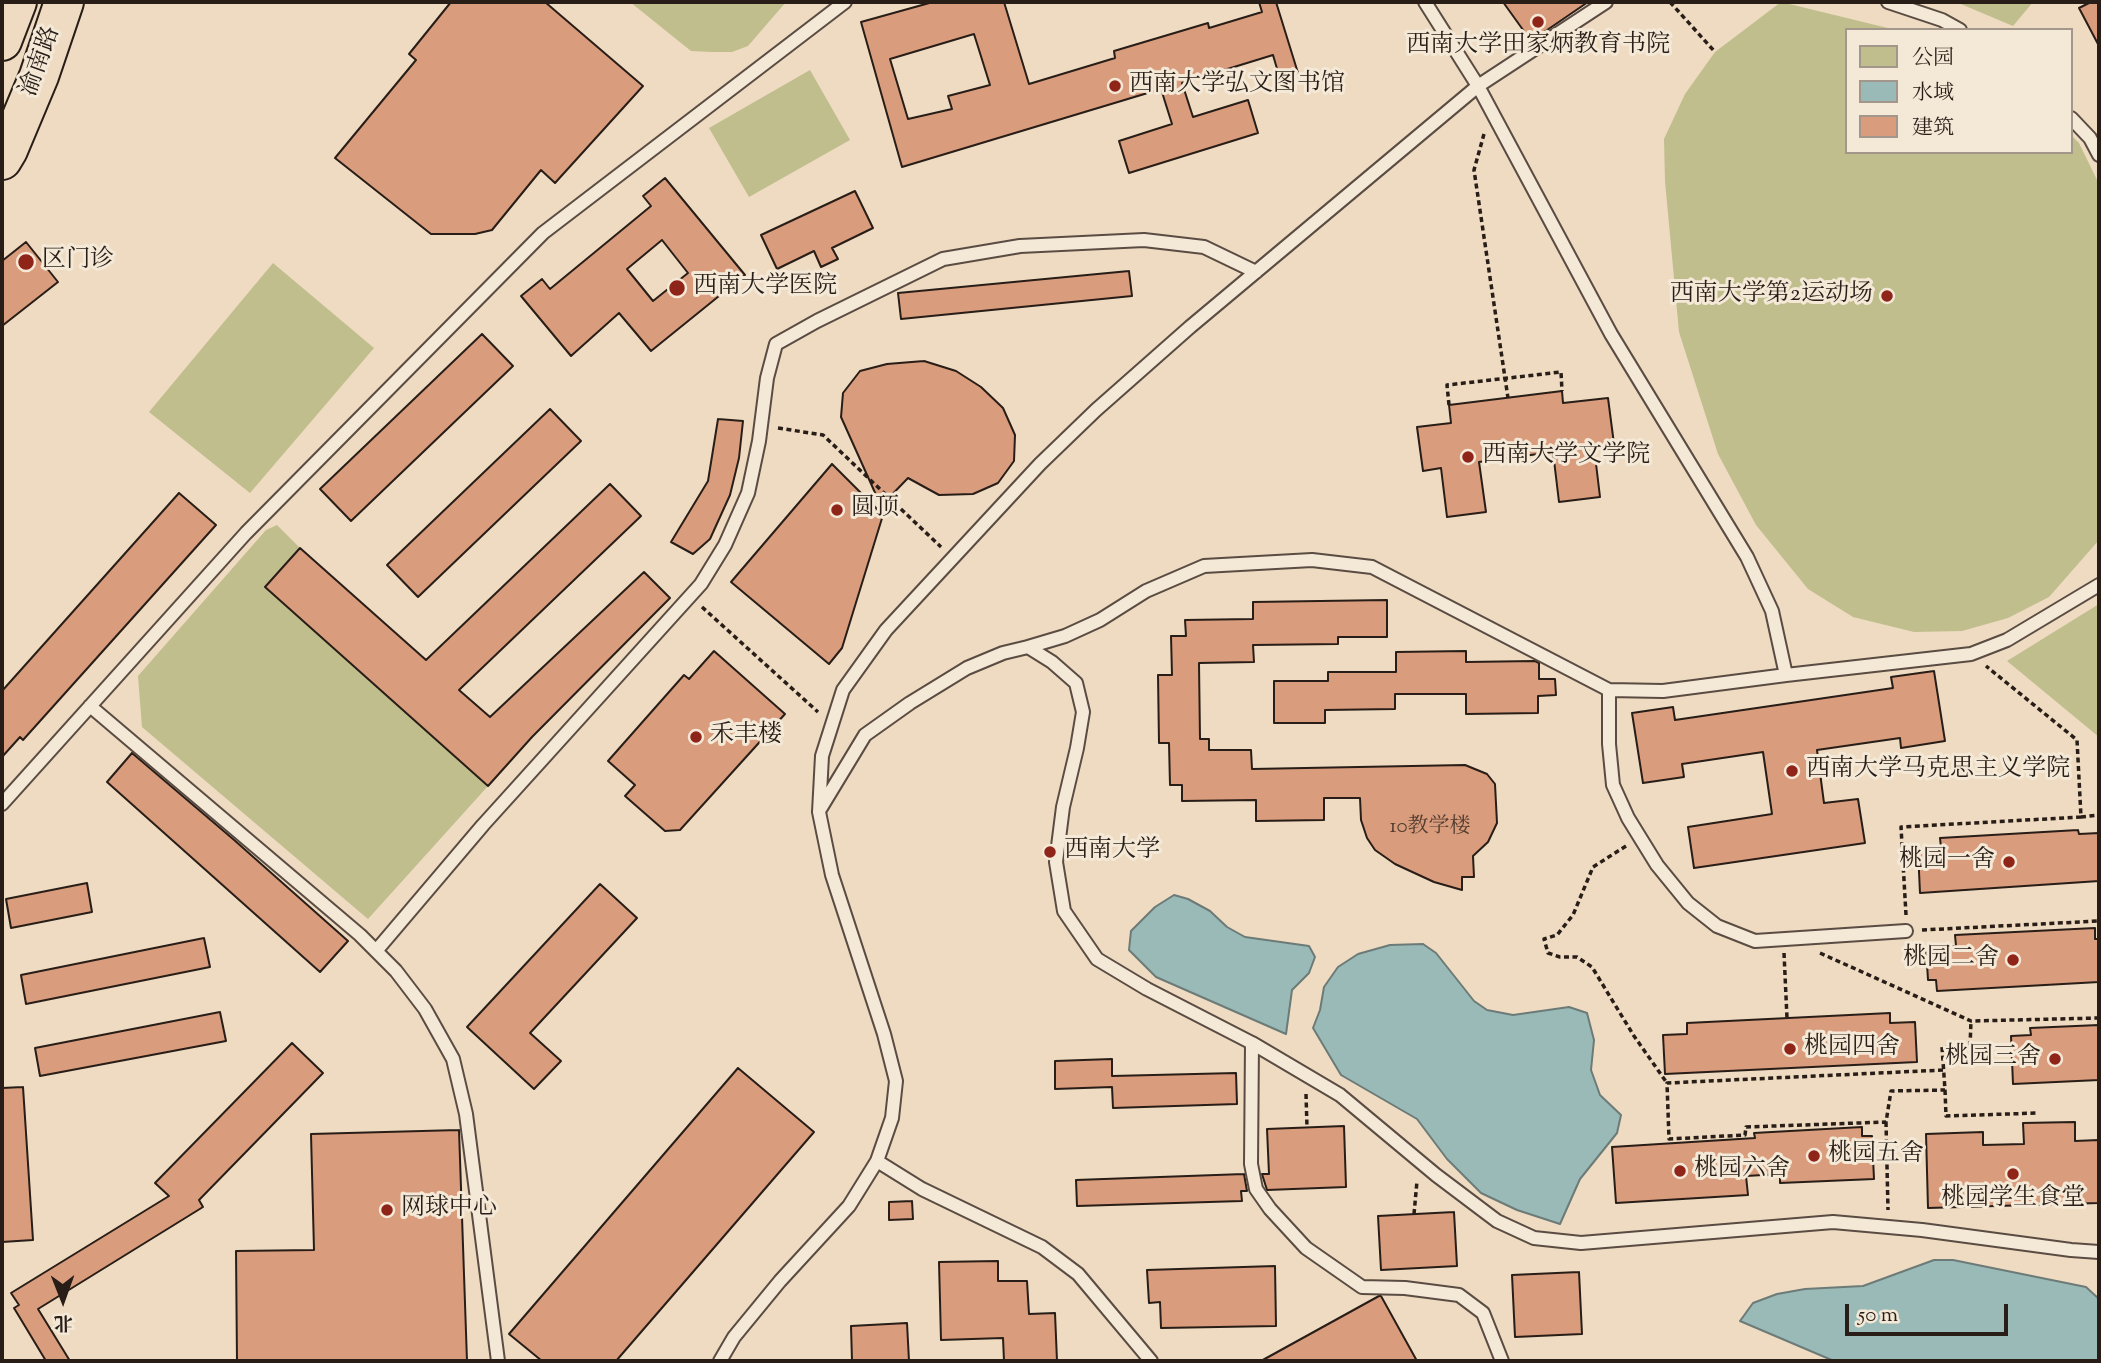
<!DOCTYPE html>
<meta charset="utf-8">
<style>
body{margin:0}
#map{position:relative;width:2101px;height:1363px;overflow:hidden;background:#eedbc1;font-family:"Sorts Mill Goudy","Noto Serif SC",serif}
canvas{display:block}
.frame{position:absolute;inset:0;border:4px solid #281d17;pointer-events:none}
.legend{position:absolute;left:1845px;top:28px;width:228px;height:126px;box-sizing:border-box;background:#f4e8d7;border:2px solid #a2978a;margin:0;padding:9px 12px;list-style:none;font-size:21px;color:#281d17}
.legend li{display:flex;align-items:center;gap:14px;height:35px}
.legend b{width:35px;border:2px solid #a2978a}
.north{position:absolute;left:28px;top:1265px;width:70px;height:70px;-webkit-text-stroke:5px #f4e8d7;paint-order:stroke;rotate:179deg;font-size:19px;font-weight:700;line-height:28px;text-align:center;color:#281d17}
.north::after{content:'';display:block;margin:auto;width:24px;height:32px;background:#281d17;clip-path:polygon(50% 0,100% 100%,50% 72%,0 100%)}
.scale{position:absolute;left:1845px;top:1304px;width:163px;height:32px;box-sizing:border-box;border:4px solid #281d17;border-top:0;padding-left:9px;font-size:21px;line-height:24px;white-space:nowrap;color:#281d17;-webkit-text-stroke:5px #f4e8d7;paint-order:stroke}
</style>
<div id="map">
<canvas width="2101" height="1363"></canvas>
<div class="frame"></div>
<ul class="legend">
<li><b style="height:19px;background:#c0be8d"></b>公园</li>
<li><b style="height:19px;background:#9abab7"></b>水域</li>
<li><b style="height:19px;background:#d99c7c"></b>建筑</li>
</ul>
<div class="north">北</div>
<div class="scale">50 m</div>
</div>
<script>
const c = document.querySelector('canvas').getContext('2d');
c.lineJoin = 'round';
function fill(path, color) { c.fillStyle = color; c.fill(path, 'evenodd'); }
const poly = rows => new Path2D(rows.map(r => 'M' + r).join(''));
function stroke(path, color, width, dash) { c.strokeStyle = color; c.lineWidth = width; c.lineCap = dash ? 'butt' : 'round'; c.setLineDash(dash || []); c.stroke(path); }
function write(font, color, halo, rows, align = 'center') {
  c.font = font + ' "Sorts Mill Goudy","Noto Serif SC",serif'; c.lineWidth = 6; c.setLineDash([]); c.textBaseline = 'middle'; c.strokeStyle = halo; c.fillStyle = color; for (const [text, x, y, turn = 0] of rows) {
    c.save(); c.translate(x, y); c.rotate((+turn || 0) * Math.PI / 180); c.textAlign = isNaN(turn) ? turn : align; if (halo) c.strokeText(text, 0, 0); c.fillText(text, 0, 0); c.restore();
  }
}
fill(poly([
 [630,2,786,2,748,46,732,52,712,52,691,51],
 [1781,2,1896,30,1847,30,1847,152,2071,152,2071,135,2079,143,2099,184,2099,540,2049,597,2008,618,1962,631,1914,632,1853,617,1808,589,1756,525,1718,454,1679,332,1665,181,1664,139,1685,94,1715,52],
 [1956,2,2033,2,2013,26],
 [810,70,850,140,749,197,709,128],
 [273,263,374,348,250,493,149,412],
 [277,525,300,548,266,587,488,786,368,919,142,727,138,676,266,530],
 [2099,604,2099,737,2007,661]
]), '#c0be8d');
const water = poly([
 [1174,895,1188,899,1210,911,1227,927,1245,937,1309,946,1315,957,1309,973,1292,990,1286,1034,1156,977,1129,950,1131,931,1155,907,1174,895],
 [1423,944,1436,953,1474,1001,1487,1010,1513,1015,1569,1007,1587,1013,1594,1040,1591,1070,1600,1095,1621,1115,1617,1133,1580,1179,1560,1224,1517,1210,1481,1193,1447,1159,1417,1119,1341,1075,1313,1028,1320,1010,1324,987,1338,967,1358,954,1390,945,1423,944],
 [1934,1260,1953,1260,2086,1287,2099,1299,2099,1361,1834,1361,1740,1321,1753,1303,1777,1294,1805,1289,1863,1286,1934,1260]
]);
fill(water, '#9abab7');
stroke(water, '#6c7b77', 2);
const building = poly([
 [451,2,545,2,643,86,555,183,541,170,492,230,475,234,431,234,335,158,416,60,409,54,451,2],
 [933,2,1004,2,1029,84,1115,58,1114,51,1208,23,1209,28,1262,12,1259,2,1276,2,1298,73,1280,79,1273,55,1182,83,1193,117,1248,100,1258,133,1129,173,1119,141,1172,124,1161,89,902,167,861,22,933,2],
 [974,34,990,85,948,96,952,109,908,119,890,59,974,34],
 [1503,2,1588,2,1531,41,1503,2],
 [2091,2,2099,2,2099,46,2079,8,2091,2],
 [665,178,745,275,651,351,619,313,571,356,521,296,542,279,550,289,651,206,643,196,665,178],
 [662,240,688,273,653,301,627,269,662,240],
 [855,191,873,228,832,248,838,259,821,267,814,251,777,269,761,235,855,191],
 [26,242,58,282,2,326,2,261,26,242],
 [1129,271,1132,296,901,319,898,293,1129,271],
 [482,334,513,366,351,521,320,489,482,334],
 [924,361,956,371,981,387,1003,408,1015,435,1014,461,998,483,973,494,939,495,908,478,881,506,841,417,843,393,860,371,887,364,924,361],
 [1562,391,1563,403,1608,398,1614,444,1594,447,1600,497,1559,502,1553,452,1479,462,1486,512,1447,517,1441,468,1423,471,1417,427,1451,423,1449,405,1562,391],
 [550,409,581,441,418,597,387,565,550,409],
 [718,419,743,421,739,458,730,495,710,539,693,554,671,542,708,481,718,419],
 [832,464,883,515,842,648,829,664,731,582,832,464],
 [610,484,641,516,459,690,490,717,644,572,670,598,532,737,488,786,265,587,300,548,426,660,610,484],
 [179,493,216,525,23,740,20,737,2,757,2,691,179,493],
 [1387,600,1387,637,1338,637,1338,644,1253,645,1254,662,1199,663,1200,739,1209,739,1209,750,1251,750,1252,769,1465,765,1487,774,1495,784,1497,823,1488,842,1473,856,1474,877,1462,877,1462,890,1434,882,1395,864,1375,850,1367,838,1361,820,1360,798,1324,798,1324,820,1256,821,1256,800,1182,801,1182,785,1170,785,1169,743,1159,743,1158,675,1172,675,1171,636,1186,636,1185,620,1253,619,1253,602,1387,600],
 [714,651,785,714,680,830,665,831,625,796,635,785,608,761,684,675,689,679,714,651],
 [1466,651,1466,662,1535,661,1539,663,1539,679,1555,679,1556,695,1538,696,1538,713,1466,714,1466,694,1395,694,1395,709,1325,710,1325,723,1274,723,1274,681,1328,681,1328,672,1396,672,1396,652,1466,651],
 [1934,671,1945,741,1901,748,1900,738,1817,750,1824,803,1858,799,1865,843,1694,868,1688,827,1772,814,1763,752,1682,764,1684,777,1643,783,1632,713,1673,707,1675,720,1893,688,1891,677,1934,671],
 [132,753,233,839,348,941,320,972,107,782,132,753],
 [2078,830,2079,834,2099,833,2099,881,1920,893,1918,850,1941,848,1940,838,2078,830],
 [87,883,92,912,11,928,6,899,87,883],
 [600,884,637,918,530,1033,561,1061,534,1089,467,1027,600,884],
 [2095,928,2095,939,2099,939,2099,982,1937,991,1936,980,1928,980,1926,947,1956,946,1955,935,2095,928],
 [204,938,210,967,26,1004,21,975,204,938],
 [220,1012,226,1041,40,1076,35,1048,220,1012],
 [1890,1013,1890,1023,1915,1022,1917,1062,1665,1074,1663,1035,1687,1034,1687,1023,1890,1013],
 [2099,1025,2099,1080,2013,1084,2011,1036,2031,1035,2030,1028,2099,1025],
 [292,1043,323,1073,199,1200,203,1207,38,1309,70,1361,46,1361,14,1308,19,1305,11,1293,169,1196,155,1183,292,1043],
 [1112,1059,1112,1076,1236,1073,1237,1104,1113,1108,1112,1087,1055,1089,1055,1061,1112,1059],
 [738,1068,814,1132,616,1361,542,1361,509,1334,738,1068],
 [23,1087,33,1240,2,1242,2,1088,23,1087],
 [2075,1122,2075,1141,2099,1140,2099,1203,1928,1208,1926,1134,1983,1132,1983,1145,2024,1144,2023,1123,2075,1122],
 [1344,1126,1346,1187,1267,1190,1262,1174,1269,1174,1267,1129,1344,1126],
 [1862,1127,1862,1136,1872,1136,1874,1179,1780,1183,1780,1174,1746,1176,1748,1195,1616,1203,1612,1147,1755,1138,1754,1133,1862,1127],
 [459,1130,467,1361,237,1361,236,1251,314,1250,311,1134,459,1130],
 [1244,1174,1247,1191,1241,1191,1242,1201,1077,1206,1076,1180,1244,1174],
 [912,1201,913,1219,889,1220,889,1202,912,1201],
 [1454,1212,1457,1266,1381,1270,1378,1216,1454,1212],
 [998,1261,998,1281,1027,1281,1029,1314,1055,1313,1057,1361,1004,1361,1003,1338,941,1340,939,1262,998,1261],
 [1275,1266,1276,1326,1161,1328,1160,1302,1149,1303,1147,1270,1275,1266],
 [1579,1272,1582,1334,1515,1337,1512,1275,1579,1272],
 [1379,1296,1381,1296,1417,1361,1261,1361,1379,1296],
 [907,1323,909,1361,852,1361,851,1326,907,1323]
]);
fill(building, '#d99c7c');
stroke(building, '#281d17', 2);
const service = poly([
 [1425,2,1478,86,1611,334,1747,557,1772,611,1786,675,1971,654,2007,640,2099,585],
 [1888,2,1942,20,1960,30],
 [2071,118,2090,138,2099,155],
 [1028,647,1065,636,1100,620,1146,591,1204,566,1312,560,1372,567,1609,690,1663,691,1786,675],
 [1609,690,1609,744,1613,785,1628,818,1657,865,1688,903,1717,926,1755,941,1906,931],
 [90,706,360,935,396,971,425,1009,453,1059,466,1114,498,1361],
 [2,804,246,533,543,233,845,2],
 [819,811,865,735,910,703,967,668,1003,653,1028,647,1052,662,1076,683,1083,712,1077,748,1063,807,1056,862,1064,911,1097,959,1147,989,1252,1043,1340,1095,1436,1175,1497,1221,1534,1238,1581,1243,1833,1222,1922,1230,2071,1250,2099,1252],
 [376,951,483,825,701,584,725,545,748,493,759,441,767,378,776,344,817,321,943,259,1020,246,1144,240,1204,247,1256,272],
 [1252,1043,1251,1164,1256,1189,1270,1209,1306,1248,1362,1287,1405,1288,1459,1295,1483,1313,1502,1361],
 [877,1161,922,1189,1042,1247,1078,1274,1151,1361],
 [720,1361,734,1337,780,1281,849,1206,877,1161,892,1118,896,1081,884,1034,832,875,819,812,822,756,843,690,886,630,1040,464,1096,410,1190,327,1478,86,1606,2]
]);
const trunk = poly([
 [2,41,17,2],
 [2,160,8,150,39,76,64,2]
]);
stroke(service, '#5a4c42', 16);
stroke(trunk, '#281d17', 42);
stroke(poly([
 [1670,2,1715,52],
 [1484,134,1474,170,1508,398],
 [1449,405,1447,385,1561,372,1562,391],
 [778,428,823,435,941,547],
 [702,607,818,712],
 [2081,817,2099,815],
 [1626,846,1593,867,1573,915,1557,935,1544,939,1548,953,1560,957,1577,957,1592,967,1634,1036,1667,1083],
 [1906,915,1901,827,2081,817,2077,740,1986,666],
 [1922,930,2099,921],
 [1784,953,1787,1018],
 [1820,953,1971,1021,2099,1018],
 [1943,1070,1667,1083,1669,1139,1745,1135,1746,1127,1886,1122,1891,1091,1945,1090,1942,1047,1970,1047,1971,1021],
 [1945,1090,1946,1116,2038,1113],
 [1306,1094,1307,1127],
 [1886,1122,1888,1210],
 [1414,1214,1417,1181]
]), '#281d17', 3.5, [5, 3.5]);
stroke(service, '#f4e8d7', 12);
stroke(trunk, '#eedbc1', 38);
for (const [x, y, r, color] of [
 [1538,22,7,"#8f2418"],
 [1115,86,7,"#8f2418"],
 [26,262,9,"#8f2418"],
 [677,288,9,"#8f2418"],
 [1887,296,7,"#8f2418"],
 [1468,457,7,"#8f2418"],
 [837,510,7,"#8f2418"],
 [696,737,7,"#8f2418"],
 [1792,771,7,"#8f2418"],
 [1050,852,7,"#8f2418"],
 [2009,862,7,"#8f2418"],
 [2013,960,7,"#8f2418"],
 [1790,1049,7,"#8f2418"],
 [2055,1059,7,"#8f2418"],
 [1814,1156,7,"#8f2418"],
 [1680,1171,7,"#8f2418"],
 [2013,1174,7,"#8f2418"],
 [387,1210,7,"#8f2418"]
]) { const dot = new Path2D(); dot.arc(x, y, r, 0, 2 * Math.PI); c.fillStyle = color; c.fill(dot); stroke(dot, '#f4e8d7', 2.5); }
write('21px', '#543d30', null, [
 ["10教学楼",1430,828]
]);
write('24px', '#281d17', '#f4e8d7', [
 ["西南大学田家炳教育书院",1538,47,"center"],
 ["西南大学弘文图书馆",1129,86],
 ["区门诊",42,262],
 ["西南大学医院",693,288],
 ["西南大学第2运动场",1873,296,"right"],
 ["西南大学文学院",1482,457],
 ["圆顶",851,510],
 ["禾丰楼",710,737],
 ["西南大学马克思主义学院",1806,771],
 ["西南大学",1064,852],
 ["桃园一舍",1995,862,"right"],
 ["桃园二舍",1999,960,"right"],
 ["桃园四舍",1804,1049],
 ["桃园三舍",2041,1059,"right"],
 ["桃园五舍",1828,1156],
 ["桃园六舍",1694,1171],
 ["桃园学生食堂",2013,1200,"center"],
 ["网球中心",401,1210]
], 'left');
write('24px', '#281d17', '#f4e8d7', [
 ["渝南路",42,62,-70]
]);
</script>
